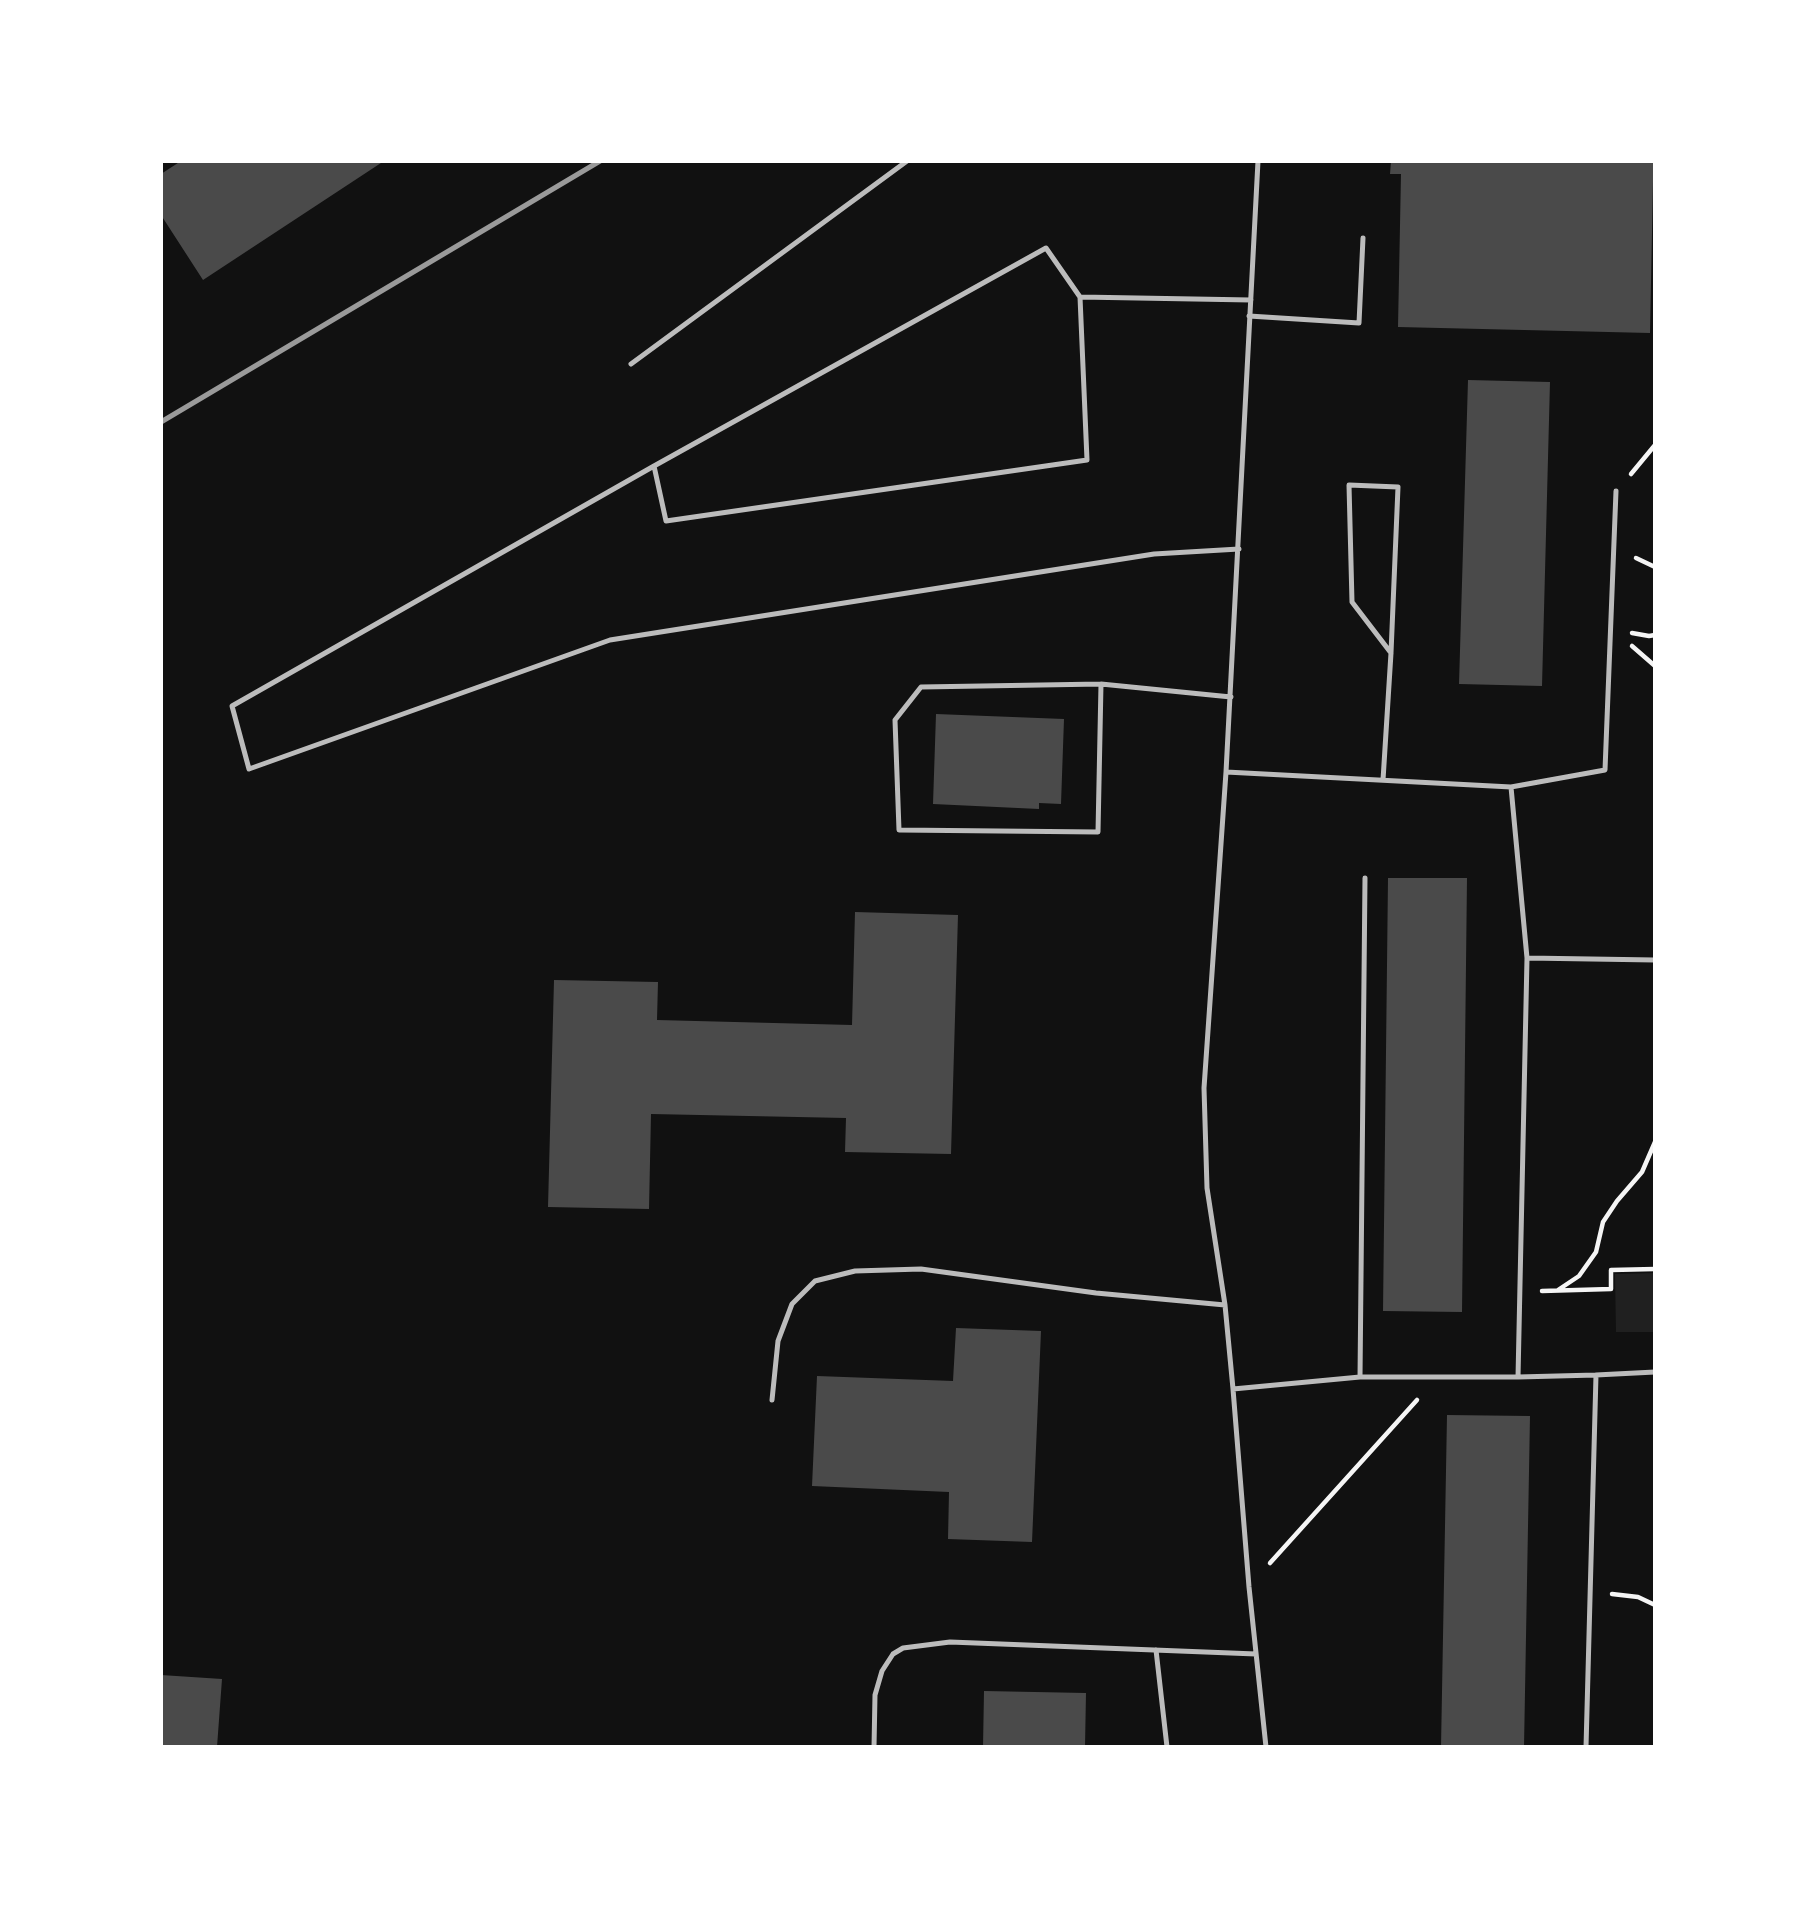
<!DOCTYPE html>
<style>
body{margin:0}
#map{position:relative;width:1816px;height:1908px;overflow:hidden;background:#111;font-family:Commissioner,sans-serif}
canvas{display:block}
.frame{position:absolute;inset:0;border:163px solid #fff;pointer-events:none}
</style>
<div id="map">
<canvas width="1816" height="1908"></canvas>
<div class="frame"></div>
</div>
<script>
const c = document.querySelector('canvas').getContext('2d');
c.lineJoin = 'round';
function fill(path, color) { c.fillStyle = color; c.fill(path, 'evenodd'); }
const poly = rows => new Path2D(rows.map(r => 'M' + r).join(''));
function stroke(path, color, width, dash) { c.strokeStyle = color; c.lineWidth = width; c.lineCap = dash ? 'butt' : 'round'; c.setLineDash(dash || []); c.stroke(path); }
fill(poly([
 [1655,1273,1655,1332,1616,1332,1615,1274]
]), '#202020');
fill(poly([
 [181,161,384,161,203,280,161,215,161,174],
 [1391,161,1655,161,1655,182,1653,182,1650,333,1398,327,1401,174,1390,174],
 [1468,380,1550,382,1542,686,1459,684],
 [936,714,1064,719,1061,804,1039,803,1039,809,933,804],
 [1388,878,1467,878,1462,1312,1383,1311],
 [855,912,958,915,951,1154,845,1152,846,1118,651,1114,649,1209,548,1207,554,980,658,982,657,1020,852,1025],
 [956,1328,1041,1331,1032,1542,948,1539,949,1492,812,1486,817,1376,953,1381],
 [1447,1415,1530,1416,1524,1747,1441,1747],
 [161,1675,222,1679,217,1747,161,1747],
 [984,1691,1086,1693,1085,1747,983,1747]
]), '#4a4a4a');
stroke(poly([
 [1631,474,1655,445],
 [1636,558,1655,567],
 [1632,633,1649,636,1655,635],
 [1632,646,1655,666],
 [1558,1290,1579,1276,1596,1252,1603,1222,1617,1201,1642,1172,1655,1142],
 [1542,1291,1611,1289,1611,1270,1655,1269],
 [1270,1563,1417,1400],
 [1612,1594,1638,1597,1655,1605]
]), '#f5f5f5', 4.5);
stroke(poly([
 [1258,161,1226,772,1511,787,1527,958,1518,1377],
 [1080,297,1046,248,654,466,666,521,1087,460,1080,297,1251,300],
 [1249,316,1359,323,1363,238],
 [631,364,907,161],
 [654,466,232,706,249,769,610,640,1154,554,1239,549],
 [1101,684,1098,832,899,830,895,720,921,687,1101,684,1231,697],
 [1226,772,1204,1088,1207,1188,1225,1305,1233,1389],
 [1383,780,1391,653,1398,487,1349,485,1352,602,1391,653],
 [1511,787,1605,770,1616,491],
 [1527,958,1655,960],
 [1596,1375,1655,1372],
 [1360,1377,1365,878],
 [772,1400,778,1341,792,1304,815,1281,855,1271,921,1269,1096,1293,1225,1305],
 [1156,1650,1167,1747],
 [874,1747,875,1695,882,1671,893,1654,903,1648,950,1642,1256,1654],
 [1266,1747,1249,1587,1233,1389,1360,1377,1518,1377,1596,1375,1586,1747]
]), '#bcbcbc', 5);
stroke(poly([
 [161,422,600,161]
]), '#9a9a9a', 5);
</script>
